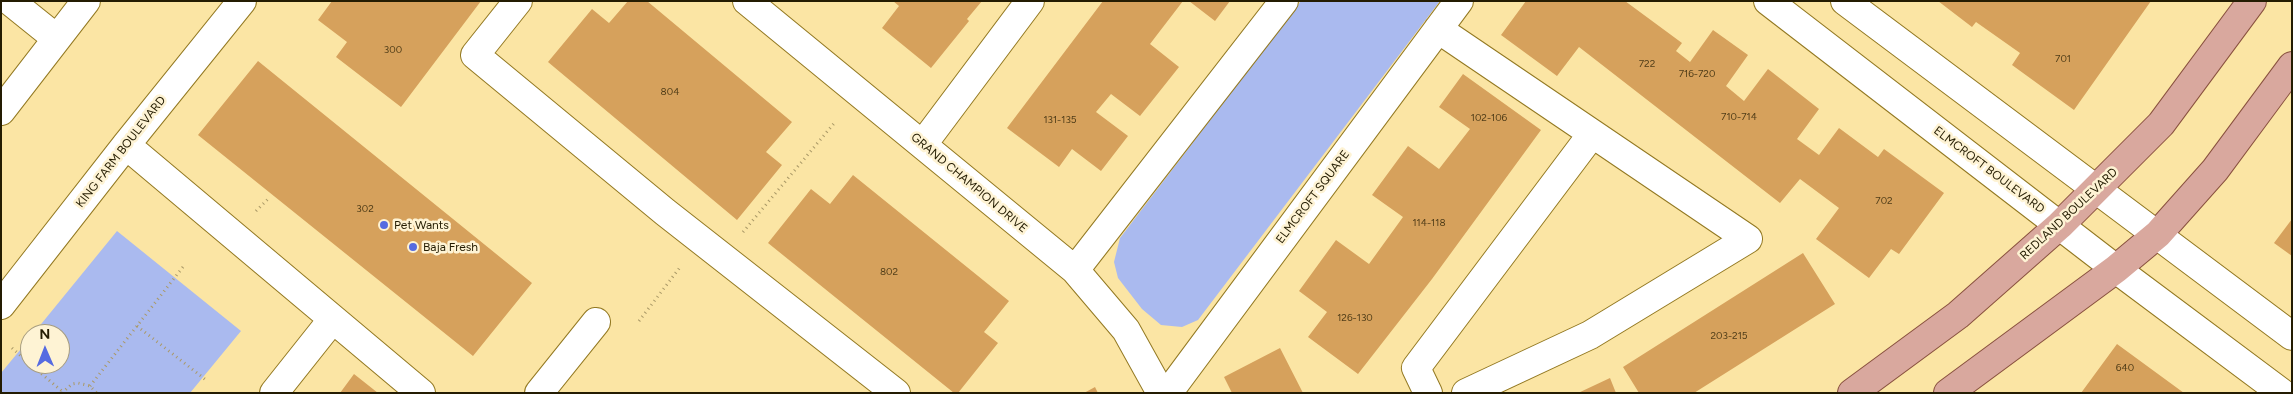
<!DOCTYPE html>
<style>
body{margin:0}
#map{position:relative;width:2293px;height:394px;overflow:hidden;background:#fbe5a4;font-family:Figtree,sans-serif}
canvas{display:block}
.frame{position:absolute;inset:0;border:2px solid #241c02;pointer-events:none}
.north{position:absolute;left:20px;top:324px;width:50px;height:50px;box-sizing:border-box;background:#fef3d4;border:1px solid #a79d80;border-radius:50%;rotate:359deg;font-size:14px;font-weight:700;line-height:20px;text-align:center;color:#241c02}
.north::after{content:'';display:block;margin:auto;width:18px;height:22px;background:#566be1;clip-path:polygon(50% 0,100% 100%,50% 72%,0 100%)}
</style>
<div id="map">
<canvas width="2293" height="394"></canvas>
<div class="frame"></div>
<div class="north">N</div>
</div>
<script>
const c = document.querySelector('canvas').getContext('2d');
c.lineJoin = 'round';
function fill(path, color) { c.fillStyle = color; c.fill(path, 'evenodd'); }
const poly = rows => new Path2D(rows.map(r => 'M' + r).join(''));
function stroke(path, color, width, dash) { c.strokeStyle = color; c.lineWidth = width; c.lineCap = dash ? 'butt' : 'round'; c.setLineDash(dash || []); c.stroke(path); }
function write(font, color, halo, rows, align = 'center') {
  c.font = font + ' Figtree,sans-serif'; c.lineWidth = 5; c.setLineDash([]); c.textBaseline = 'middle'; c.strokeStyle = halo; c.fillStyle = color; for (const [text, x, y, turn = 0] of rows) {
    c.save(); c.translate(x, y); c.rotate((+turn || 0) * Math.PI / 180); c.textAlign = isNaN(turn) ? turn : align; if (halo) c.strokeText(text, 0, 0); c.fillText(text, 0, 0); c.restore();
  }
}
fill(poly([
 [1301,1,1440,1,1198,320,1182,327,1161,325,1142,309,1118,278,1114,262,1120,238],
 [117,231,241,331,190,393,1,393,1,373,30,338,30,364,60,364,60,334,33,334]
]), '#aabaef');
fill(poly([
 [332,1,481,1,401,107,336,57,347,42,318,20],
 [628,1,647,1,792,122,766,152,782,165,737,220,548,62,592,9,609,23],
 [893,1,982,1,967,19,969,21,931,68,882,28,899,6],
 [1103,1,1183,1,1150,44,1179,67,1140,116,1111,94,1096,112,1128,136,1101,171,1072,149,1059,167,1007,128],
 [1189,1,1230,1,1215,21],
 [1526,1,1625,1,1682,43,1676,51,1690,62,1713,30,1748,55,1726,86,1744,101,1768,69,1819,109,1797,139,1819,155,1839,128,1878,157,1884,149,1944,193,1899,254,1891,249,1869,278,1816,239,1839,208,1800,179,1780,203,1579,47,1557,76,1501,35],
 [1938,1,2151,1,2074,110,2012,65,2020,53,1976,22,1972,27],
 [258,61,532,283,473,356,198,135],
 [1463,74,1541,130,1432,279,1358,374,1308,337,1327,312,1299,291,1336,240,1369,264,1403,217,1372,195,1408,146,1439,169,1470,129,1439,107],
 [853,175,1009,301,984,332,998,343,958,393,954,393,768,243,811,189,830,204],
 [2292,219,2292,256,2274,243],
 [1803,253,1835,304,1694,393,1639,393,1623,367],
 [2117,344,2184,393,2081,393],
 [1280,348,1303,393,1232,393,1224,377],
 [354,374,378,393,340,393],
 [1610,378,1616,393,1578,393],
 [1095,387,1098,393,1084,393]
]), '#d6a15c');
const minor = poly([
 [10,1,56,38],
 [518,1,475,55,665,212,896,393],
 [747,1,1075,270,1126,330,1161,393],
 [1768,1,2116,269,2282,393],
 [1845,1,2292,336],
 [1438,29,1748,239,1590,335,1466,393],
 [1,111,86,1],
 [923,144,1030,1],
 [126,145,421,393],
 [1075,270,1284,1],
 [1,305,126,145,242,1],
 [274,393,332,320],
 [539,393,596,322],
 [1168,393,1459,1],
 [1428,393,1416,368,1592,134]
]);
const major = poly([
 [1852,393,1958,315,2060,225,2161,124,2252,1],
 [1948,393,2116,269,2158,234,2215,170,2292,66]
]);
stroke(minor, '#937922', 30);
stroke(major, '#89513e', 30);
stroke(poly([
 [256,211,268,199],
 [743,232,836,121],
 [639,321,681,266],
 [137,326,206,380],
 [12,348,30,364],
 [30,364,63,392],
 [90,386,183,267],
 [62,393,72,384,78,383,90,386,97,393]
]), '#aa9967', 3, [1, 4]);
stroke(minor, '#fff', 28);
stroke(major, '#d9a89e', 28);
for (const [x, y, r, color] of [
 [384,225,5,"#566be1"],
 [413,247,5,"#566be1"]
]) { const dot = new Path2D(); dot.arc(x, y, r, 0, 2 * Math.PI); c.fillStyle = color; c.fill(dot); stroke(dot, '#fef3d4', 2); }
write('10px', '#503d18', null, [
 ["300",393,50],
 ["701",2063,59],
 ["722",1647,64],
 ["716-720",1697,74],
 ["804",670,92],
 ["710-714",1739,117],
 ["102-106",1489,118],
 ["131-135",1060,120],
 ["702",1884,201],
 ["302",365,209],
 ["114-118",1429,223],
 ["802",889,272],
 ["126-130",1355,318],
 ["203-215",1729,336],
 ["640",2125,368]
]);
write('12px', '#241c02', '#fef3d4', [
 ["KING FARM BOULEVARD",121,152,-52],
 ["ELMCROFT BOULEVARD",1989,170,37],
 ["GRAND CHAMPION DRIVE",969,183,40],
 ["ELMCROFT SQUARE",1313,197,-53],
 ["REDLAND BOULEVARD",2069,214,-43]
]);
write('12px', '#241c02', '#fef3d4', [
 ["Pet Wants",394,225],
 ["Baja Fresh",423,247]
], 'left');
</script>
